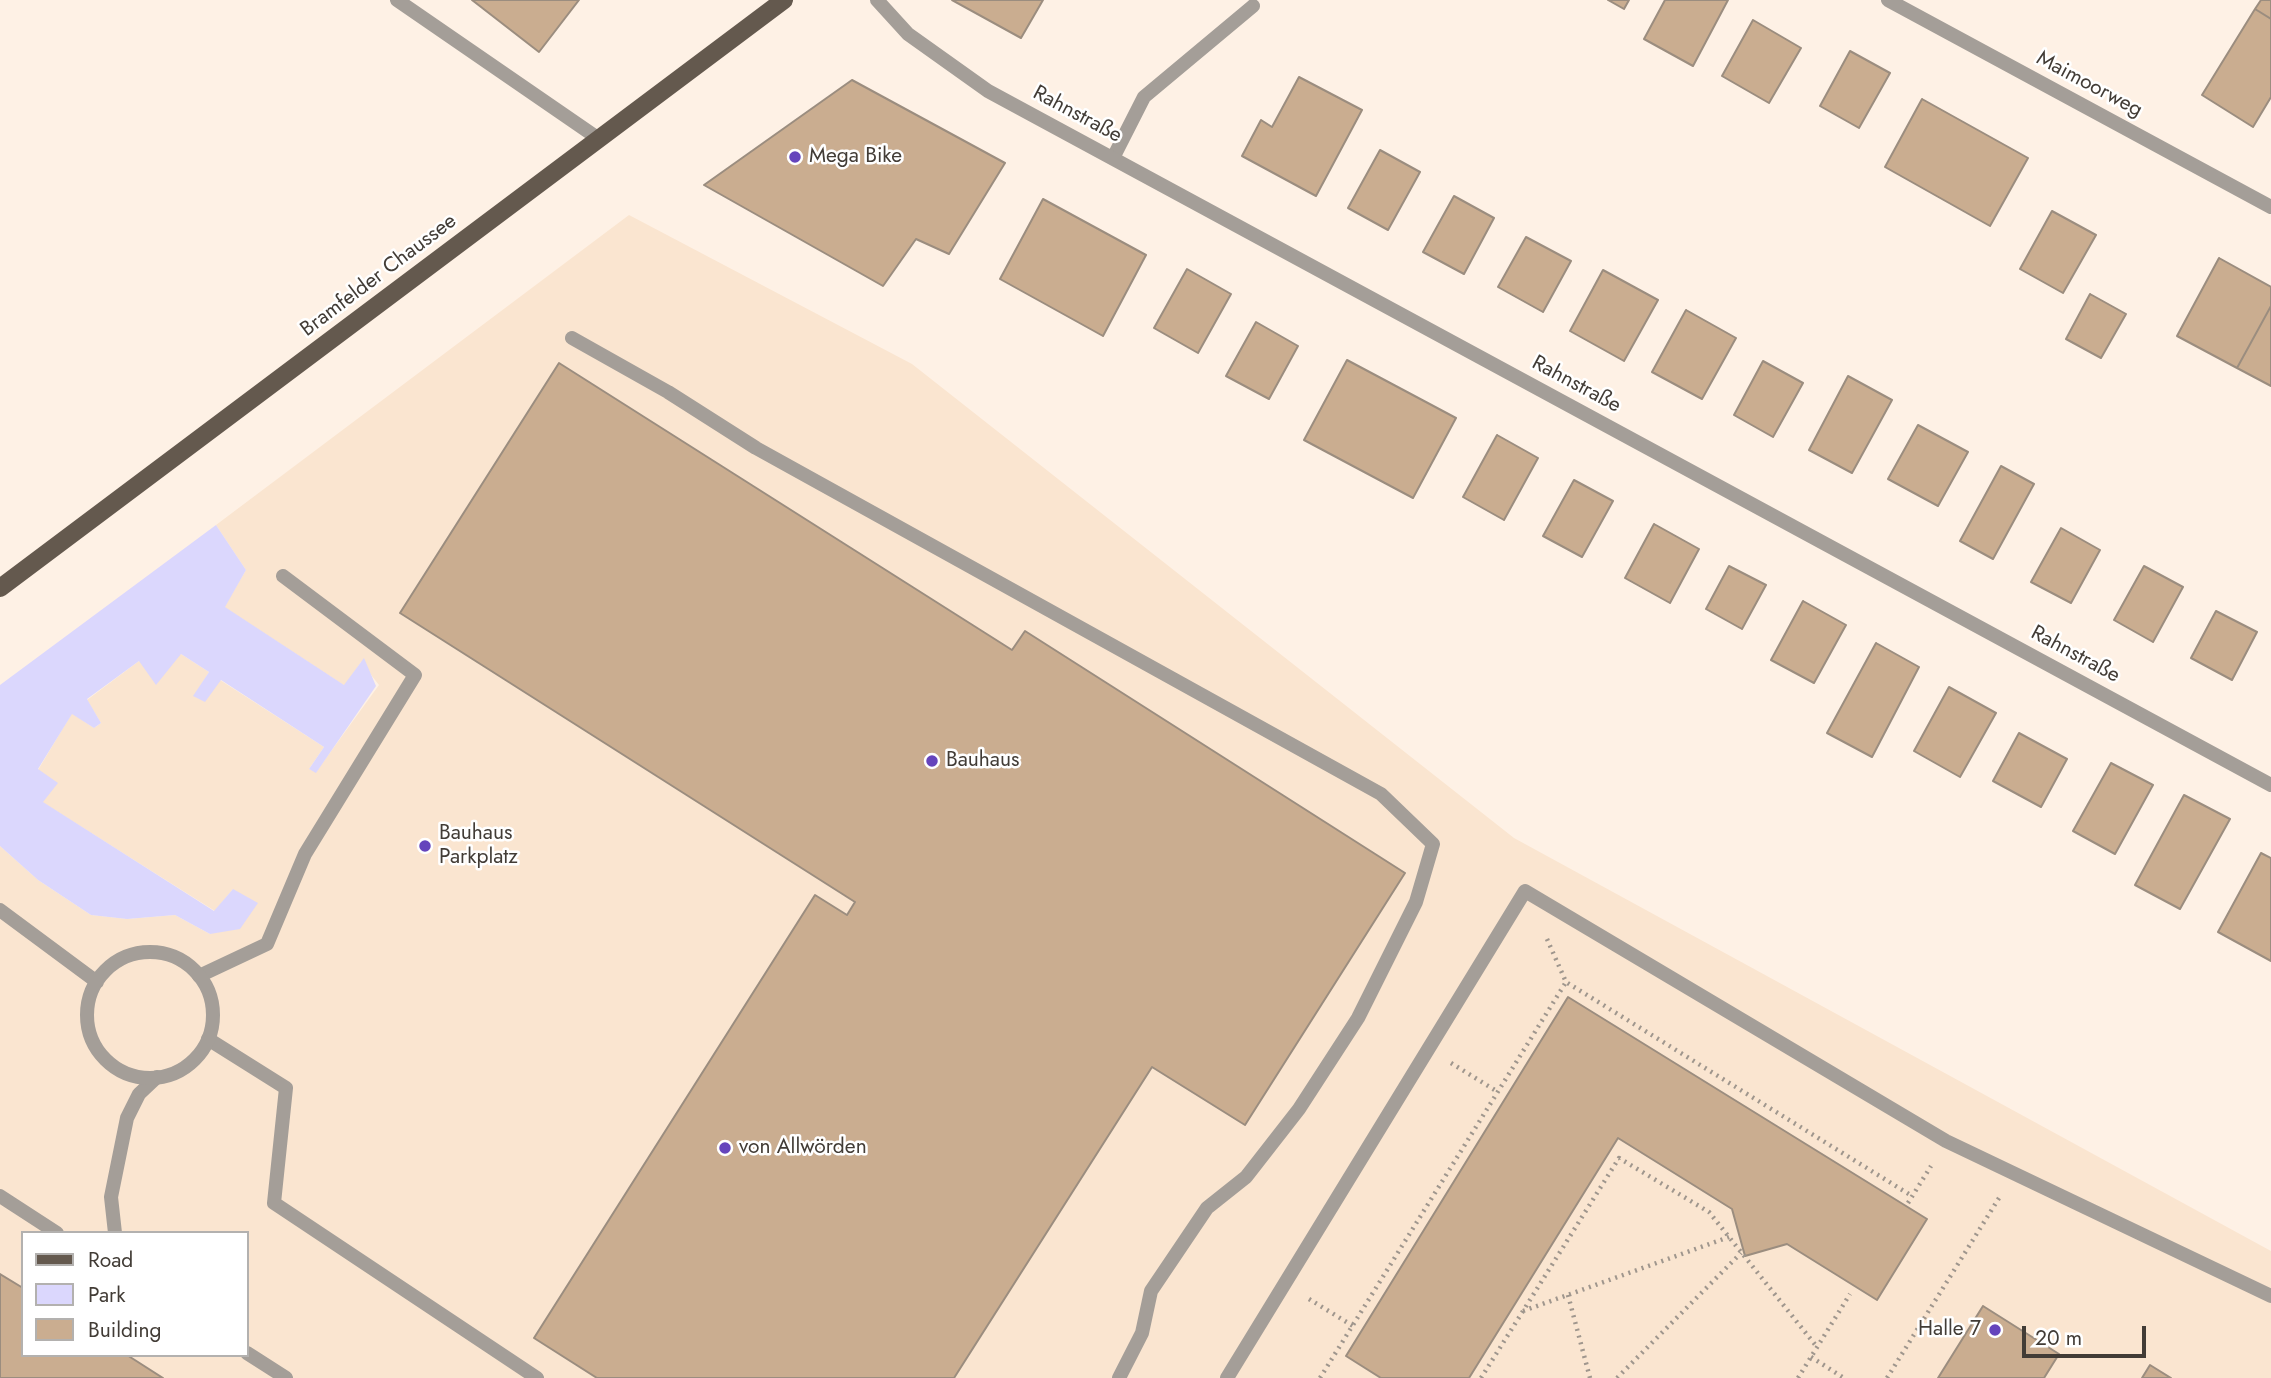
<!DOCTYPE html>
<meta charset="utf-8">
<style>
body{margin:0}
#map{position:relative;width:2271px;height:1378px;overflow:hidden;background:#fef1e5;font-family:Jost,sans-serif}
canvas{display:block}
.legend{position:absolute;left:21px;top:1231px;width:228px;height:126px;box-sizing:border-box;background:#fff;border:2px solid #b3b1af;margin:0;padding:9px 12px;list-style:none;font-size:21px;color:#423c36}
.legend li{display:flex;align-items:center;gap:14px;height:35px}
.legend b{width:35px;border:2px solid #b3b1af}
.scale{position:absolute;left:2022px;top:1326px;width:124px;height:32px;box-sizing:border-box;border:4px solid #423c36;border-top:0;padding-left:9px;font-size:21px;line-height:24px;white-space:nowrap;color:#423c36;-webkit-text-stroke:5px #fff;paint-order:stroke}
</style>
<div id="map">
<canvas width="2271" height="1378"></canvas>
<ul class="legend">
<li><b style="height:9px;background:#64594e"></b>Road</li>
<li><b style="height:19px;background:#dbd7fd"></b>Park</li>
<li><b style="height:19px;background:#caad90"></b>Building</li>
</ul>
<div class="scale">20 m</div>
</div>
<script>
const c = document.querySelector('canvas').getContext('2d');
c.lineJoin = 'round';
function fill(path, color) { c.fillStyle = color; c.fill(path, 'evenodd'); }
const poly = rows => new Path2D(rows.map(r => 'M' + r).join(''));
function stroke(path, color, width, dash) { c.strokeStyle = color; c.lineWidth = width; c.lineCap = dash ? 'butt' : 'round'; c.setLineDash(dash || []); c.stroke(path); }
function write(font, color, halo, rows, align = 'center') {
  c.font = font + ' Jost,sans-serif'; c.lineWidth = 5; c.setLineDash([]); c.textBaseline = 'middle'; c.strokeStyle = halo; c.fillStyle = color; for (const [text, x, y, turn = 0] of rows) {
    c.save(); c.translate(x, y); c.rotate((+turn || 0) * Math.PI / 180); c.textAlign = isNaN(turn) ? turn : align; if (halo) c.strokeText(text, 0, 0); c.fillText(text, 0, 0); c.restore();
  }
}
fill(poly([
 [629,215,912,364,1514,838,2271,1251,2271,1378,0,1378,0,846,38,880,91,915,127,919,175,915,210,934,233,889,215,911,42,802,38,770,72,713,94,728,101,723,87,700,139,661,181,654,209,672,194,696,220,680,324,747,309,769,316,772,379,685,361,662,345,686,224,607,246,570,216,525],
 [23,1233,247,1233,247,1355,23,1355]
]), '#fae5d0');
fill(poly([
 [216,525,246,570,225,607,344,685,364,658,376,686,316,773,309,769,324,747,221,680,205,702,193,696,209,672,181,654,156,685,139,661,87,699,101,723,94,728,72,714,38,769,58,783,43,802,214,911,233,889,258,903,240,929,210,934,175,915,127,919,91,915,38,880,0,846,0,685]
]), '#dbd7fd');
const building = poly([
 [472,0,579,0,539,52,472,0],
 [952,0,1043,0,1021,38,952,0],
 [1608,0,1629,0,1624,9,1608,0],
 [1665,0,1728,0,1693,66,1644,39,1665,0],
 [2261,0,2271,0,2271,19,2255,9,2261,0],
 [2255,9,2271,19,2271,97,2253,127,2202,95,2255,9],
 [1753,20,1801,48,1769,103,1722,76,1753,20],
 [1850,51,1890,73,1859,128,1820,106,1850,51],
 [1299,77,1362,110,1316,196,1242,156,1261,120,1272,127,1299,77],
 [852,80,1005,163,949,254,916,239,883,286,704,185,852,80],
 [1922,99,2028,158,1990,226,1885,167,1922,99],
 [1380,150,1420,172,1388,230,1348,208,1380,150],
 [1454,196,1494,218,1464,274,1423,252,1454,196],
 [1043,199,1146,255,1103,336,1000,279,1043,199],
 [2052,211,2096,235,2063,293,2020,269,2052,211],
 [1526,237,1571,261,1543,312,1498,287,1526,237],
 [2219,258,2271,287,2271,306,2237,368,2177,336,2219,258],
 [1187,269,1231,294,1198,353,1154,328,1187,269],
 [1603,270,1658,300,1624,361,1570,331,1603,270],
 [2090,294,2126,314,2101,358,2066,339,2090,294],
 [2271,306,2271,386,2237,368,2271,306],
 [1686,310,1736,338,1702,399,1652,372,1686,310],
 [1256,322,1298,346,1269,399,1226,376,1256,322],
 [1347,360,1456,418,1413,498,1304,440,1347,360],
 [1763,361,1803,383,1773,437,1734,415,1763,361],
 [559,363,1012,650,1025,631,1405,873,1245,1125,1152,1067,954,1378,597,1378,534,1338,815,895,847,915,855,902,400,613,559,363],
 [1848,376,1892,400,1852,473,1809,450,1848,376],
 [1918,425,1968,452,1938,506,1888,479,1918,425],
 [1497,435,1538,458,1504,520,1463,497,1497,435],
 [2001,466,2034,484,1993,559,1960,541,2001,466],
 [1574,480,1613,501,1582,557,1543,536,1574,480],
 [1654,524,1699,549,1670,603,1625,578,1654,524],
 [2061,528,2100,550,2071,603,2031,582,2061,528],
 [1729,566,1766,585,1742,629,1706,609,1729,566],
 [2144,566,2183,587,2153,642,2114,620,2144,566],
 [1803,601,1846,625,1814,683,1771,660,1803,601],
 [2216,611,2257,632,2232,680,2191,658,2216,611],
 [1876,643,1919,667,1872,757,1827,733,1876,643],
 [1949,687,1996,713,1960,777,1914,751,1949,687],
 [2019,733,2067,759,2041,807,1993,781,2019,733],
 [2111,763,2153,785,2115,854,2073,831,2111,763],
 [2184,795,2230,819,2180,909,2135,885,2184,795],
 [2261,853,2271,858,2271,961,2218,932,2261,853],
 [1568,997,1927,1219,1877,1300,1787,1244,1745,1256,1732,1209,1618,1138,1469,1378,1381,1378,1346,1356,1568,997],
 [0,1274,23,1288,23,1355,127,1355,163,1378,0,1378,0,1274],
 [1983,1306,2059,1354,2044,1378,1938,1378,1983,1306],
 [2150,1365,2171,1378,2142,1378,2150,1365]
]);
fill(building, '#caad90');
stroke(building, '#9b8d7f', 2);
stroke(poly([
 [1547,939,1566,982,1912,1196],
 [1451,1063,1498,1092],
 [1908,1203,1931,1166],
 [1568,1295,1590,1378],
 [1309,1299,1353,1326],
 [1523,1311,1729,1237],
 [1811,1357,1844,1378],
 [1320,1378,1566,982],
 [1481,1378,1619,1158,1709,1212,1817,1347],
 [1617,1378,1741,1253],
 [1798,1378,1850,1294],
 [1887,1378,1999,1198]
]), '#9f968d', 4.5, [2, 5]);
stroke(poly([
 [397,0,599,139],
 [1113,158,1144,97,1253,6],
 [572,338,668,392,756,448,1381,794,1433,844,1416,902,1358,1018,1299,1109,1246,1177,1207,1208,1151,1291,1142,1333,1119,1378],
 [199,976,267,944,305,854,415,675,283,576],
 [208,1039,286,1088,274,1203,537,1378],
 [0,1196,57,1233],
 [115,1233,111,1197,127,1118,139,1094,157,1077],
 [247,1353,286,1378],
 [1227,1378,1525,891,1946,1141,2271,1296]
]), '#a49e98', 14);
stroke(poly([
 [877,0,908,34,988,91,2271,785],
 [1888,0,2271,207],
 [0,910,97,982],
 '87 1015a63 63 0 1 1 126 0a63 63 0 1 1-126 0Z'
]), '#a49e98', 14);
stroke(poly([
 [0,588,784,0]
]), '#64594e', 18);
for (const [x, y, r, color] of [
 [795,157,7,"#6544bc"],
 [932,761,7,"#6544bc"],
 [425,846,7,"#6544bc"],
 [725,1148,7,"#6544bc"],
 [1995,1330,7,"#6544bc"]
]) { const dot = new Path2D(); dot.arc(x, y, r, 0, 2 * Math.PI); c.fillStyle = color; c.fill(dot); stroke(dot, '#fff', 2.5); }
write('21px', '#423c36', '#fff', [
 ["Maimoorweg",2089,85,28],
 ["Rahnstraße",1077,115,28],
 ["Bramfelder Chaussee",379,276,-37],
 ["Rahnstraße",1576,385,28],
 ["Rahnstraße",2075,655,28]
]);
write('21px', '#423c36', '#fff', [
 ["Mega Bike",809,157],
 ["Bauhaus",946,761],
 ["Bauhaus",439,834],
 ["Parkplatz",439,858],
 ["von Allwörden",739,1148],
 ["Halle 7",1981,1330,"right"]
], 'left');
</script>
